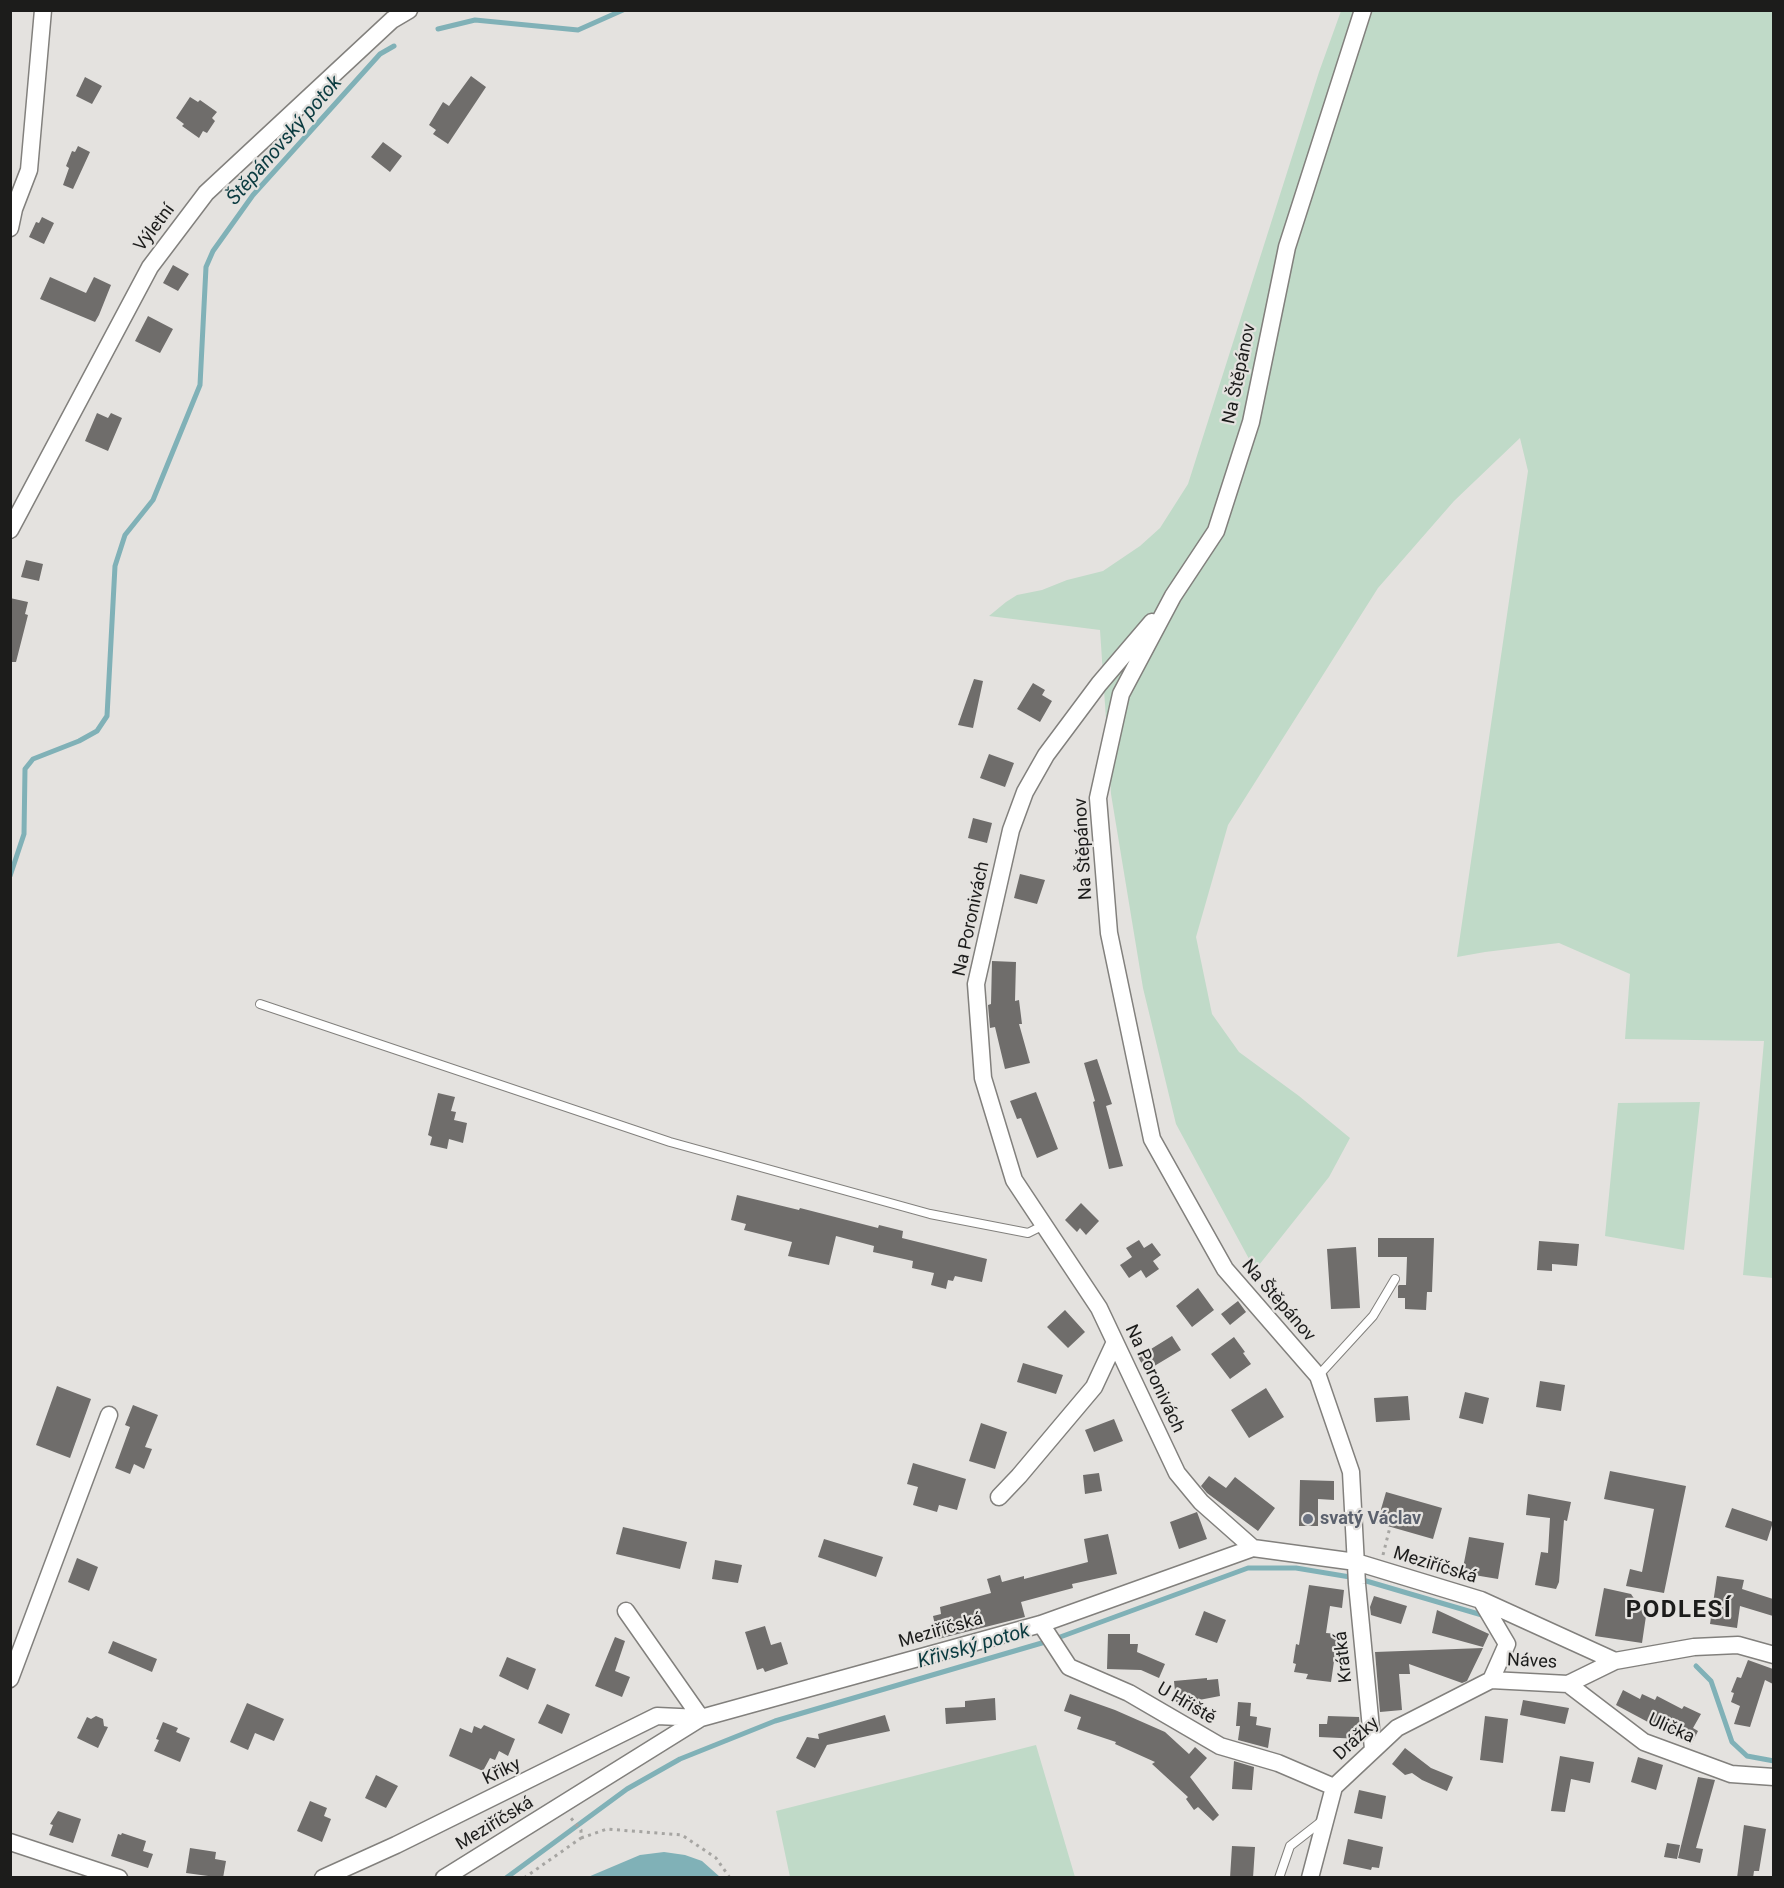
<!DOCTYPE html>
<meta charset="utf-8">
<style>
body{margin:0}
#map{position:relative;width:1784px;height:1888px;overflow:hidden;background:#e4e2df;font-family:Roboto,sans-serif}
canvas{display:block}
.frame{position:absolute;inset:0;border:12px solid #1c1c1b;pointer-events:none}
</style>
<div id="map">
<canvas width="1784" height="1888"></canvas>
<div class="frame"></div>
</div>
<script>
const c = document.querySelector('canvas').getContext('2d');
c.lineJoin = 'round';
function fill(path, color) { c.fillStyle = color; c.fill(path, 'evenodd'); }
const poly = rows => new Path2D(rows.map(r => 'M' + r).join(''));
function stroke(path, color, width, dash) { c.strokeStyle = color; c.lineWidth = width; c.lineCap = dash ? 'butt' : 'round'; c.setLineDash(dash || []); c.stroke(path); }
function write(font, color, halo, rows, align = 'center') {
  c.font = font + ' Roboto,sans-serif'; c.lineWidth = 4.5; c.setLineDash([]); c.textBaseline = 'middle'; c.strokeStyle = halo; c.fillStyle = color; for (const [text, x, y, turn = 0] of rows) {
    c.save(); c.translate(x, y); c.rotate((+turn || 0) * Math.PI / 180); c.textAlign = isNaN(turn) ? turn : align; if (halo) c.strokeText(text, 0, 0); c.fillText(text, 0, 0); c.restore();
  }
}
fill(poly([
 [1341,11,1773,11,1773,1278,1743,1275,1764,1041,1625,1039,1630,974,1559,943,1485,952,1457,957,1528,471,1520,438,1454,501,1378,588,1228,825,1196,937,1212,1014,1239,1052,1299,1096,1350,1138,1329,1177,1255,1270,1176,1124,1143,988,1111,794,1100,630,989,616,1006,602,1017,595,1042,590,1067,580,1103,571,1140,546,1160,528,1188,484,1319,72],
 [1700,1102,1684,1250,1605,1236,1618,1103],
 [1036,1745,1075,1877,790,1877,776,1811]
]), '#c0dac8');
fill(poly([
 [664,1852,685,1855,702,1861,720,1877,588,1877,640,1855]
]), '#80b1b7');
stroke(poly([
 [438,29,475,20,578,30,623,10],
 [10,876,24,834,25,769,33,759,79,741,97,731,107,716,115,566,125,535,153,500,200,385,206,267,213,251,253,195,380,54,394,46],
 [1696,1666,1711,1681,1732,1742,1747,1756,1774,1761],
 [506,1878,627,1789,680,1759,775,1721,1052,1640,1248,1568,1296,1568,1356,1578,1482,1615]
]), '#80b1b7', 5);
fill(poly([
 [471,76,486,87,448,144,433,134,436,130,429,125,443,102,449,106],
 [85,77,102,86,92,104,76,96],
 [190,97,198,102,200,100,217,112,212,118,215,121,207,133,203,131,199,138,182,126,184,124,176,118],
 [383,142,402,156,390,172,371,157],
 [78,146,90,152,73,189,63,185,69,168,66,166,72,151,75,152],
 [42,217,54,223,44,244,29,237,36,222,39,223],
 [173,265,189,274,178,291,163,283],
 [50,277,86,293,94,277,111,285,99,315,95,322,40,299],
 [148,316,173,329,160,353,135,341],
 [97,413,108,418,111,413,122,418,108,451,85,441],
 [26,560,43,564,39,581,21,577],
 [10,598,28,602,25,614,28,615,16,662,10,662],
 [974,679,983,681,973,728,958,725],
 [1033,683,1045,690,1042,695,1052,701,1040,722,1017,709],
 [989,754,1014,763,1005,787,980,778],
 [973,818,992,823,987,843,968,838],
 [1020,874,1045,880,1037,904,1014,898],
 [992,961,1016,962,1015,1001,1019,1000,1022,1024,1019,1024,1030,1063,1005,1069,995,1027,990,1028,988,1005,991,1004],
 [1097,1059,1112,1104,1106,1106,1123,1166,1109,1169,1093,1102,1095,1101,1084,1063],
 [1036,1092,1058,1149,1037,1158,1021,1118,1017,1119,1010,1101],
 [438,1093,455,1097,451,1111,456,1112,454,1120,467,1123,463,1143,449,1139,447,1149,430,1145,432,1137,428,1135],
 [737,1195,799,1210,800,1208,878,1228,879,1225,903,1231,902,1238,987,1259,982,1282,955,1276,953,1281,948,1280,946,1289,931,1285,934,1273,912,1268,913,1261,873,1252,874,1246,836,1236,829,1265,788,1256,792,1242,744,1230,746,1224,731,1220],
 [1081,1203,1099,1221,1086,1235,1080,1228,1077,1232,1065,1220],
 [1378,1238,1434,1238,1432,1292,1427,1292,1426,1310,1405,1309,1405,1298,1398,1298,1398,1286,1399,1285,1406,1285,1407,1257,1378,1257],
 [1139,1240,1144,1248,1152,1243,1161,1255,1153,1261,1159,1269,1146,1278,1141,1270,1129,1278,1120,1265,1132,1257,1126,1248],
 [1539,1241,1579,1244,1577,1266,1552,1264,1552,1271,1537,1270],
 [1356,1247,1360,1308,1331,1309,1327,1249],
 [1198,1288,1214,1310,1192,1327,1176,1306],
 [1238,1301,1246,1312,1230,1325,1221,1314],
 [1065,1310,1085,1332,1068,1348,1047,1327],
 [1172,1336,1181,1350,1146,1371,1138,1357],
 [1234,1337,1245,1352,1243,1353,1251,1364,1230,1379,1211,1354],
 [1023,1363,1063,1375,1056,1394,1017,1382],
 [1540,1381,1565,1385,1561,1411,1536,1407],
 [57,1386,91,1399,70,1458,36,1445],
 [1266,1388,1284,1417,1249,1438,1231,1410],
 [1465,1392,1489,1398,1483,1424,1459,1418],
 [1408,1396,1410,1420,1376,1422,1374,1398],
 [133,1405,158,1415,145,1447,152,1449,144,1469,134,1464,130,1474,115,1468,130,1427,125,1425],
 [1114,1419,1123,1441,1094,1452,1085,1430],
 [981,1423,1007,1432,995,1469,969,1461],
 [913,1463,966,1479,957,1510,939,1505,937,1512,913,1505,918,1487,907,1484],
 [1610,1471,1686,1486,1664,1593,1626,1586,1630,1569,1642,1572,1654,1509,1604,1499],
 [1099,1473,1102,1491,1085,1494,1083,1475],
 [1209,1476,1226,1488,1235,1477,1275,1508,1258,1531,1207,1493,1201,1486],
 [1300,1480,1334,1481,1334,1500,1318,1499,1318,1526,1299,1526],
 [1386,1492,1442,1508,1433,1539,1377,1523],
 [1528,1494,1571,1502,1567,1521,1564,1520,1559,1582,1556,1589,1535,1585,1541,1552,1548,1553,1550,1518,1526,1515],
 [1732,1508,1773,1522,1767,1541,1725,1527],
 [1197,1512,1207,1539,1179,1549,1170,1522],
 [623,1527,687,1542,680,1569,616,1554],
 [1108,1534,1117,1574,1072,1584,1073,1588,1021,1602,1025,1617,938,1639,933,1616,941,1614,940,1607,991,1593,987,1579,1000,1575,1002,1582,1024,1576,1024,1579,1088,1562,1084,1539],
 [1469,1537,1504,1543,1498,1579,1462,1573],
 [824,1539,883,1557,876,1577,818,1557],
 [77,1558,98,1567,89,1591,68,1582],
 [715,1560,742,1565,738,1583,712,1579],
 [1717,1576,1744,1580,1742,1589,1773,1599,1773,1616,1740,1606,1737,1628,1710,1624],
 [1309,1585,1344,1590,1342,1608,1330,1606,1326,1633,1338,1634,1331,1682,1306,1679,1308,1674,1294,1672,1296,1664,1293,1663,1296,1644,1299,1645],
 [1604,1588,1631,1594,1646,1616,1642,1643,1595,1636],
 [1374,1596,1407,1606,1401,1624,1371,1615,1370,1607],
 [1437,1610,1489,1634,1483,1647,1432,1633],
 [1204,1611,1226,1620,1217,1643,1195,1635],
 [765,1626,771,1645,781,1642,788,1664,765,1672,763,1668,757,1670,745,1632],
 [1108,1634,1130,1634,1130,1644,1138,1644,1137,1652,1165,1664,1159,1678,1141,1670,1107,1669],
 [615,1637,625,1641,615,1671,630,1677,622,1697,595,1686],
 [113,1641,157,1659,152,1672,108,1653],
 [1483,1648,1467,1681,1462,1683,1409,1664,1410,1674,1399,1674,1402,1710,1380,1712,1375,1652],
 [507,1657,536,1669,528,1690,499,1676],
 [1748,1660,1773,1669,1773,1684,1765,1680,1750,1727,1734,1724,1740,1706,1731,1702,1734,1693,1731,1692,1737,1677,1741,1678],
 [1207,1678,1207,1680,1218,1679,1220,1696,1199,1700,1199,1706,1185,1707,1185,1701,1176,1702,1174,1681],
 [1623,1690,1640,1699,1642,1694,1655,1700,1657,1696,1682,1709,1684,1706,1701,1714,1693,1728,1698,1731,1691,1745,1616,1705],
 [1070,1694,1115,1710,1165,1732,1189,1754,1195,1747,1207,1758,1190,1777,1219,1815,1213,1821,1198,1807,1194,1810,1186,1799,1188,1797,1152,1764,1155,1762,1115,1744,1116,1742,1077,1729,1081,1717,1064,1711],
 [995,1698,996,1720,946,1724,945,1708,965,1707,965,1701],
 [1523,1700,1569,1708,1565,1724,1520,1715],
 [1238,1702,1251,1703,1250,1716,1257,1717,1256,1725,1271,1728,1268,1748,1238,1740,1240,1726,1236,1726],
 [247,1703,284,1719,274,1741,255,1733,248,1750,230,1742],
 [547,1704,570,1714,562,1734,538,1723],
 [885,1715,890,1731,827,1745,815,1768,796,1758,807,1737,819,1739,818,1734],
 [96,1716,103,1719,104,1726,108,1727,98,1748,77,1738,87,1717,91,1719],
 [1328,1716,1359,1717,1361,1739,1319,1737,1319,1724,1327,1724],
 [1485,1716,1508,1719,1503,1763,1480,1760],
 [163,1722,178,1728,176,1732,190,1738,180,1762,154,1751,159,1740,156,1739],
 [484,1725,515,1739,508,1756,499,1751,495,1760,490,1758,483,1771,449,1756,460,1728,472,1733,474,1726,481,1729],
 [1405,1748,1431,1768,1453,1777,1447,1791,1422,1780,1412,1773,1405,1775,1392,1764],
 [1560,1756,1594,1762,1590,1783,1571,1779,1565,1812,1551,1811],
 [1638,1757,1663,1765,1656,1790,1631,1782],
 [1234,1761,1254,1767,1252,1790,1232,1789],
 [376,1775,398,1786,386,1808,365,1798],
 [1698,1777,1715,1780,1696,1848,1703,1849,1700,1863,1678,1858],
 [1359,1790,1386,1796,1382,1819,1354,1813],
 [310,1801,327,1808,324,1816,331,1819,322,1842,297,1831],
 [58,1811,81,1819,73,1843,49,1835,53,1825,50,1824],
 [1744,1825,1766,1829,1759,1871,1754,1871,1753,1878,1737,1878],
 [122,1833,146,1841,143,1851,153,1854,148,1868,111,1856,118,1834,121,1835],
 [1348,1839,1383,1847,1379,1868,1372,1867,1371,1870,1343,1864],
 [1667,1843,1680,1845,1677,1859,1664,1857],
 [1232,1846,1255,1847,1253,1878,1230,1878],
 [190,1848,216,1852,215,1859,226,1861,223,1878,186,1873]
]), '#6f6d6b');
const service = poly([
 [260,1004,670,1142,930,1214,1028,1233,1044,1225],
 [1318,1376,1373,1316,1395,1279],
 [1279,1878,1290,1846,1322,1821]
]);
const minor = poly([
 [1363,10,1287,247,1251,422,1216,531,1173,596,1121,694,1098,798,1109,933,1152,1139,1225,1269,1318,1376,1351,1472,1357,1584,1373,1749],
 [10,228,14,209,29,170,43,10],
 [10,530,150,267,206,193,392,20,409,10],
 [1152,622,1099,684,1046,755,1025,792,1011,830,976,984,983,1078,1014,1180,1099,1308,1177,1473,1201,1502,1253,1548],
 [999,1497,1019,1476,1094,1387,1115,1342],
 [1481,1600,1507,1644,1491,1680],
 [626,1611,701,1718],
 [1041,1624,1069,1667,1129,1693,1220,1746,1278,1763,1334,1787],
 [10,1679,109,1415],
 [1491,1680,1568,1684,1615,1661,1694,1647,1738,1645,1774,1655],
 [1568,1684,1644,1742,1731,1774,1774,1777],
 [10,1842,119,1878],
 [323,1878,396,1845,657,1716,701,1718],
 [444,1878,701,1718,1041,1624,1253,1548,1356,1562,1481,1600,1615,1661],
 [1310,1878,1334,1787,1397,1728,1491,1680]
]);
stroke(service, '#82807d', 10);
stroke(minor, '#82807d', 19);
stroke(poly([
 [1383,1555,1390,1527],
 [581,1838,607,1829,682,1835,716,1858,730,1878],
 [524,1878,581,1838,581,1830,570,1817]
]), '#a6a5a2', 3, [3, 4.5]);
stroke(service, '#fff', 8);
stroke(minor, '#fff', 16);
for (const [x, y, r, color] of [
 [1308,1519,6,"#6b7280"]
]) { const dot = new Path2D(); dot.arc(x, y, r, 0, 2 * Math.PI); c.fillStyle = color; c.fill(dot); stroke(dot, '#e4e2df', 2); }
write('18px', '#1c1c1b', '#e4e2df', [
 ["Výletní",155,228,-53],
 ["Na Štěpánov",1240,374,-78],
 ["Na Štěpánov",1084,849,-93],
 ["Na Poronivách",972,919,-78],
 ["Na Štěpánov",1278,1301,49],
 ["Na Poronivách",1154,1379,65],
 ["Meziříčská",1435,1566,17],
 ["Meziříčská",941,1631,-16],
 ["Krátká",1344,1657,-96],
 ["Náves",1532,1662,3],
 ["U Hřiště",1186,1704,30],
 ["Ulička",1671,1729,24],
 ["Drážky",1357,1739,-43],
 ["Křiky",502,1772,-26],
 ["Meziříčská",495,1824,-31]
]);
write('bold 18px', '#5b616d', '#e4e2df', [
 ["svatý Václav",1320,1519]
], 'left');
write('italic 20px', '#0b3b40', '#e4e2df', [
 ["Štěpánovský potok",285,141,-49],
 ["Křivský potok",974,1647,-16]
]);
c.letterSpacing = '1.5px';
write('bold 24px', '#1c1c1b', '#e4e2df', [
 ["PODLESÍ",1679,1611]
]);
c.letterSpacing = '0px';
</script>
